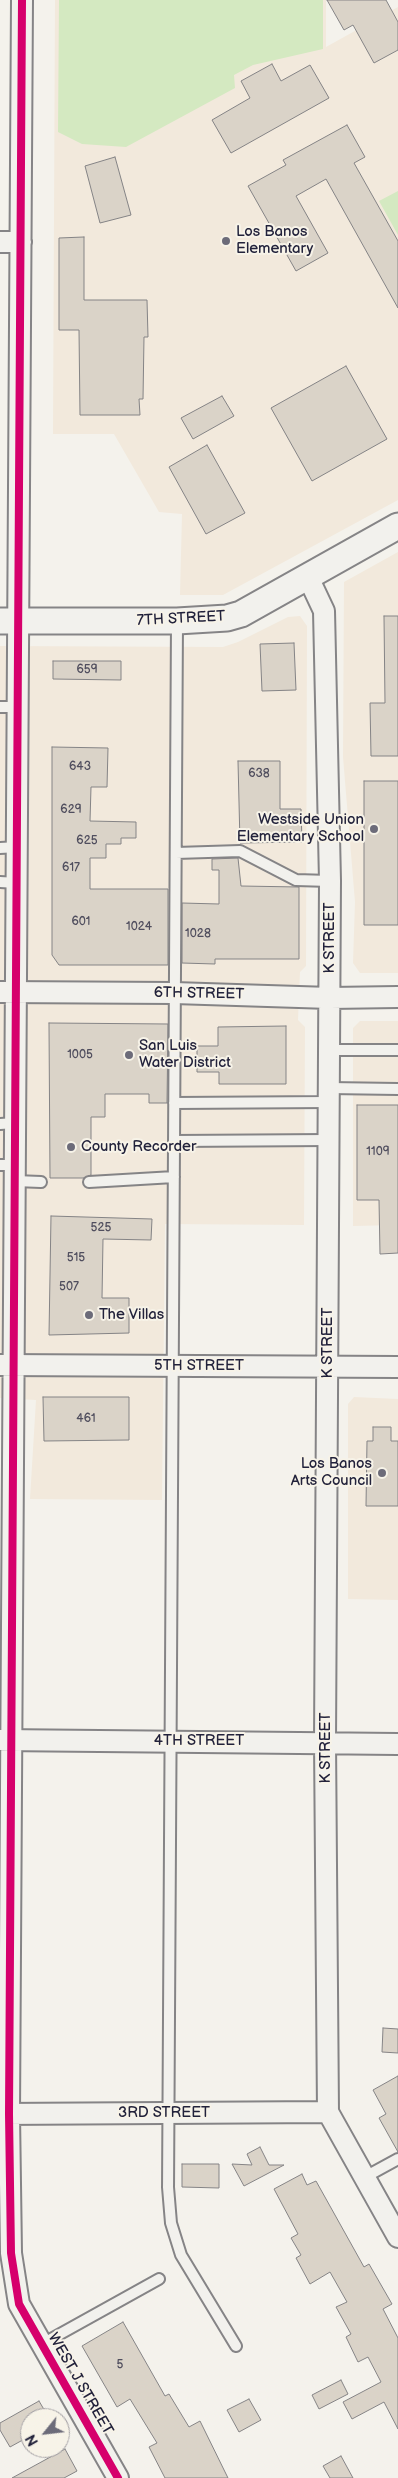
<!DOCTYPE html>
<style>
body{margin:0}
#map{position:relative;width:398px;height:2478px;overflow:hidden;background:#f4f2ec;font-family:"Balsamiq Sans",sans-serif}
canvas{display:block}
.north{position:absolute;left:20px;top:2408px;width:50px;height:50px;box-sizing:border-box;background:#f7f3e8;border:1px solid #a29fa3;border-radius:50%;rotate:241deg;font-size:14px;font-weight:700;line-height:20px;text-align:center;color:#22223b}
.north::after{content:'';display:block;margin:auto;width:18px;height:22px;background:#6c6b79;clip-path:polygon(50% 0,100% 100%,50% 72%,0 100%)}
</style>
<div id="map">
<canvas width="398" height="2478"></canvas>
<div class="north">N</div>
</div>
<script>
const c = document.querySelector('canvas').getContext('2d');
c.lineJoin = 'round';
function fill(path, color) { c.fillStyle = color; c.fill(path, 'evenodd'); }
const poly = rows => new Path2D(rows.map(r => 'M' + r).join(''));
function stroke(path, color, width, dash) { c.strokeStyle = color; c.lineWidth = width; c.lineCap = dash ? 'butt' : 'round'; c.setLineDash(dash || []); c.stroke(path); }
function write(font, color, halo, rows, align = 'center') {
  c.font = font + ' "Balsamiq Sans",sans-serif'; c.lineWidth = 4; c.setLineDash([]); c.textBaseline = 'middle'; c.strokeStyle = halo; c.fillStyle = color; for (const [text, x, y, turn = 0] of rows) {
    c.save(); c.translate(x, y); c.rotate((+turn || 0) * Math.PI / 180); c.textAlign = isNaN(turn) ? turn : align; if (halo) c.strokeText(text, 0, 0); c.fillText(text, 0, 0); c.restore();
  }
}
fill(poly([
 [55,0,326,0,326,47,398,7,398,500,223,595,180,595,182,514,159,512,114,434,53,434],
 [398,552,398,973,360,973,353,963,355,902,343,757,344,582],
 [300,616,307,626,306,966,300,972,298,1020,305,1027,304,1225,165,1224,162,1500,30,1499,36,1400,0,1398,0,646,223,647,238,642,288,617],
 [360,1021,398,1021,398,1225,353,1226,353,1028],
 [354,1397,398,1399,398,1600,348,1599,348,1404]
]), '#f2e9dc');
fill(poly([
 [59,0,323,0,323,49,253,65,234,75,235,88,126,147,82,144,58,132],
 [398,191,398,235,379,201]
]), '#d4e9c1');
const building = poly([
 [327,0,386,0,398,22,398,50,374,63,353,25,344,30,327,0],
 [272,64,281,81,310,65,329,98,231,153,212,120,250,98,241,81,272,64],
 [347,125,365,157,354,163,398,241,398,308,326,179,296,196,328,253,296,271,248,186,286,165,283,160,347,125],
 [115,157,131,215,100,223,85,166,115,157],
 [84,237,84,300,147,300,148,337,144,337,143,399,139,399,140,415,80,415,79,330,59,330,59,238,84,237],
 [346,366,387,439,312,481,271,408,346,366],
 [222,396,234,416,193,439,181,418,222,396],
 [207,445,245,513,206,534,169,467,207,445],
 [384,616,398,616,398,756,371,756,370,703,385,703,384,616],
 [294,643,296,690,262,691,260,644,294,643],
 [53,661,121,661,121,680,53,679,53,661],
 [52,747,108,748,107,787,91,787,90,821,136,822,136,838,121,838,121,844,106,844,106,858,90,858,90,889,168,889,168,965,59,965,52,955,52,747],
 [238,761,280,761,280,809,301,809,302,842,240,843,238,761],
 [364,781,398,781,398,925,364,925,364,781],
 [238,858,241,886,299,887,299,959,215,959,215,964,182,963,182,903,219,904,219,870,212,870,212,859,238,858],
 [49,1023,168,1024,167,1103,149,1103,149,1094,105,1094,105,1117,91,1117,91,1175,84,1178,50,1178,49,1023],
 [286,1026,286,1084,219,1084,219,1072,197,1072,197,1046,218,1046,218,1027,286,1026],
 [357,1105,398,1105,398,1253,380,1254,379,1200,357,1200,357,1105],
 [51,1216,152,1219,151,1240,103,1239,102,1298,129,1298,129,1333,49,1335,51,1216],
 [43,1397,129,1397,129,1440,44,1441,43,1397],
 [373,1427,391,1427,391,1441,398,1441,398,1506,366,1506,367,1441,373,1441,373,1427],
 [383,2028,398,2029,398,2053,382,2052,383,2028],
 [398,2076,398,2152,379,2118,386,2114,373,2090,398,2076],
 [260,2147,269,2165,284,2165,244,2186,232,2164,252,2165,247,2154,260,2147],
 [182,2164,219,2164,219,2188,182,2187,182,2164],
 [302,2174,307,2185,316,2181,364,2267,369,2264,392,2304,383,2309,398,2338,398,2429,384,2402,352,2419,343,2402,381,2382,368,2357,358,2362,346,2337,351,2334,336,2307,347,2302,330,2272,310,2284,296,2258,301,2255,291,2238,298,2234,274,2189,302,2174],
 [123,2322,165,2396,169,2394,189,2427,200,2421,228,2478,165,2478,149,2447,157,2443,130,2399,117,2407,82,2346,123,2322],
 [341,2380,348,2394,319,2409,312,2395,341,2380],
 [249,2399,261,2420,239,2432,227,2410,249,2399],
 [39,2401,49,2418,30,2418,30,2436,10,2447,0,2430,0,2423,39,2401],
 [65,2449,77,2471,64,2478,12,2478,65,2449],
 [341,2456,353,2478,330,2478,323,2466,341,2456]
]);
fill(building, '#dad3c8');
stroke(building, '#858486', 1);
const service = poly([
 [177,622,168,2187,171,2223,181,2255,236,2346],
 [0,707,19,707],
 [0,848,18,847],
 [176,853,240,851,296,880,330,881],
 [0,882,17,883],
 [329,1050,398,1050],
 [329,1088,398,1089],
 [174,1103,329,1102],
 [0,1124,15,1123],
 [174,1141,329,1140],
 [0,1165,15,1165],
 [15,1181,41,1182],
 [89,1182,174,1177],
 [365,2177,398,2159],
 [42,2344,159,2279]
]);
const minor = poly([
 [22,0,9,2114,11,2253,19,2304,118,2478],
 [0,242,21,242],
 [308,577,324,611,330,881,325,1741,328,2112,398,2237],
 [0,992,174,993,330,998,398,997],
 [0,1365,398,1367],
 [0,1740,398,1744],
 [0,2114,328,2112]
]);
const tertiary = poly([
 [0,621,177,621,227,618,241,614,398,526]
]);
stroke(service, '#858486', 14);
stroke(minor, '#858486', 24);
stroke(tertiary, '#858486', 29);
stroke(service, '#f2f1ed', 10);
stroke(minor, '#f2f1ed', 20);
stroke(tertiary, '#f2f1ed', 25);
stroke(poly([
 [22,0,9,2114,11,2253,19,2304,118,2478]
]), '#d6006c', 8);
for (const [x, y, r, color] of [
 [226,241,5,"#6c6b79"],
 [374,829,5,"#6c6b79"],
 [129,1055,5,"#6c6b79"],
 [71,1147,5,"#6c6b79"],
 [89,1315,5,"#6c6b79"],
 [382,1473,5,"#6c6b79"]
]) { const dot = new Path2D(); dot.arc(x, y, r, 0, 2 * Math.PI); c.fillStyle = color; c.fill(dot); stroke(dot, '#f7f3e8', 2); }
write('12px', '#504e5e', null, [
 ["659",87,670],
 ["643",80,767],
 ["638",259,774],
 ["629",71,810],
 ["625",87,841],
 ["617",71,868],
 ["601",81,922],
 ["1024",139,927],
 ["1028",198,934],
 ["1005",80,1055],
 ["1109",378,1152],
 ["525",101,1228],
 ["515",76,1258],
 ["507",69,1287],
 ["461",86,1419],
 ["5",120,2365]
]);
write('15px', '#22223b', '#f7f3e8', [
 ["Los Banos",236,232],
 ["Elementary",236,249],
 ["Westside Union",364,820,"right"],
 ["Elementary School",364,837,"right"],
 ["San Luis",139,1046],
 ["Water District",139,1063],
 ["County Recorder",81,1147],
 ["The Villas",99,1315],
 ["Los Banos",372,1464,"right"],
 ["Arts Council",372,1481,"right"]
], 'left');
write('15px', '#22223b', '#f7f3e8', [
 ["7TH STREET",181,619,-3],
 ["K STREET",330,938,-90],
 ["6TH STREET",199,994,1],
 ["K STREET",328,1343,-90],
 ["5TH STREET",199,1366],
 ["4TH STREET",199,1741],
 ["K STREET",326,1748,-90],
 ["3RD STREET",164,2113],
 ["WEST J STREET",80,2384,60]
]);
</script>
